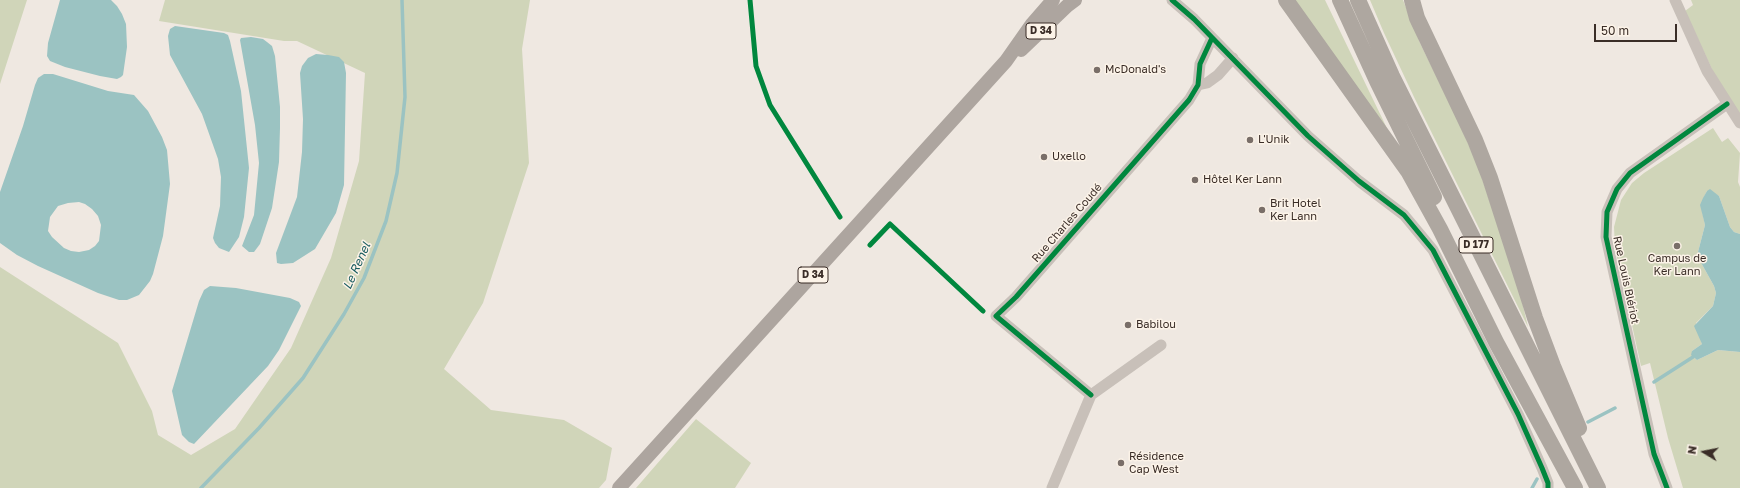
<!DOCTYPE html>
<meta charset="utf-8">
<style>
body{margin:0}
#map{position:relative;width:1740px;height:488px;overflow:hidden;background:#efe8e1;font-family:"Golos Text",sans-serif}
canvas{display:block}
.north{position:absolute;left:1684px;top:432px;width:40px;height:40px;-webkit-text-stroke:3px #fcf3e8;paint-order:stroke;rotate:280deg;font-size:11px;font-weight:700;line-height:16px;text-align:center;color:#3a2d27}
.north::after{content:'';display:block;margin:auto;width:14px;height:18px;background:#3a2d27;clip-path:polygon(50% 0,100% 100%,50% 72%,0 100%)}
.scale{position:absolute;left:1594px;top:24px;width:83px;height:18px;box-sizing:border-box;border:2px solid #3a2d27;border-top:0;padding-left:5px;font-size:12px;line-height:14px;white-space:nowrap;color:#3a2d27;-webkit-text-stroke:3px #fcf3e8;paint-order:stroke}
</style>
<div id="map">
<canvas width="1740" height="488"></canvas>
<div class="north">N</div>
<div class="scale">50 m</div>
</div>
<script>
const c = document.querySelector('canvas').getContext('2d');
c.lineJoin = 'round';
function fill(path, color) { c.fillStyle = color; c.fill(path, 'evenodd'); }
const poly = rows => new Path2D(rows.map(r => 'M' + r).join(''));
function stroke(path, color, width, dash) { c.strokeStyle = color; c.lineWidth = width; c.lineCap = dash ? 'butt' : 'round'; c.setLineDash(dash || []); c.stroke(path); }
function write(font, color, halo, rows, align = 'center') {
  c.font = font + ' "Golos Text",sans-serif'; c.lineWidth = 3; c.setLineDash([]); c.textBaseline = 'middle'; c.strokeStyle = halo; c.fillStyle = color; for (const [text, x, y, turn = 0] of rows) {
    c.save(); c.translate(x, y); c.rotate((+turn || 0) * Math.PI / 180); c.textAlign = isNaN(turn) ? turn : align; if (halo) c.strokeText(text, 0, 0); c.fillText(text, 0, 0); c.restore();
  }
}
fill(poly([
 [0,0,27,0,0,84],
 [165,0,530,0,522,49,529,163,483,303,444,369,491,410,564,420,612,448,606,480,599,488,0,488,0,267,118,343,152,411,158,435,191,455,235,429,291,348,331,258,359,161,365,73,297,41,284,41,159,21],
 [1292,0,1325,0,1397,149],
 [1370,0,1403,0,1420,43,1457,118,1478,166,1519,289,1528,327,1414,97,1384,33],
 [1691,0,1740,0,1740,114,1716,78,1685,11,1693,5],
 [1713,128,1722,142,1728,138,1740,153,1738,182,1740,187,1740,234,1734,232,1730,227,1719,196,1707,191,1704,197,1702,211,1705,225,1698,252,1699,259,1714,286,1716,293,1713,306,1696,323,1702,344,1692,351,1693,357,1697,360,1718,350,1740,352,1740,488,1683,488,1668,438,1650,363,1641,366,1615,248,1614,227,1621,200,1632,183,1644,173],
 [696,419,751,463,735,488,636,488]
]), '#d0d5b9');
fill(poly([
 [60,0,111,0,117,6,122,14,126,24,127,47,123,75,121,77,117,79,100,76,65,67,50,61,47,56,48,43],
 [175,26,224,33,228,35,230,41,241,91,249,168,244,217,239,237,229,252,219,248,215,243,213,238,220,206,221,177,218,159,202,114,170,55,168,36,170,29],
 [251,37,263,39,267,42,272,46,275,56,280,107,280,128,279,162,272,208,260,244,254,252,249,252,242,246,254,215,259,163,255,125,240,40,241,38],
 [316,54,328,55,339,57,344,62,346,73,344,185,336,213,315,249,293,263,281,264,277,263,276,253,297,197,302,152,303,119,300,73,302,66,308,58],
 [44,74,53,74,108,91,134,95,148,111,162,137,167,150,170,184,163,236,153,274,150,281,139,295,127,300,119,300,98,293,38,266,17,255,0,243,0,192,23,126,35,85,38,78],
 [79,202,85,204,92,209,98,216,101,225,99,241,95,246,89,250,79,252,71,251,64,248,52,237,48,231,50,217,58,206,68,203],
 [1710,189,1719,196,1730,227,1734,232,1740,234,1740,352,1718,350,1697,360,1691,355,1692,351,1702,344,1694,326,1713,306,1716,293,1714,286,1699,259,1698,252,1705,225,1700,205,1703,198,1707,191],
 [210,286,236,288,290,298,299,302,301,306,279,350,268,366,194,444,189,442,182,435,172,391,199,301,204,290]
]), '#9bc3c2');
stroke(poly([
 [1654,382,1693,357],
 [1588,422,1615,408],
 [201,488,259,428,303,378,344,314,364,278,386,221,397,173,405,97,402,0],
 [1532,488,1537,479]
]), '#9bc3c2', 3.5);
stroke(poly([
 [1172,0,1194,19,1308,136,1359,181,1404,215,1433,250,1518,414,1542,468,1548,483,1548,488],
 [1675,0,1707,71,1740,123],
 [1198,85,1207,83,1218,75,1233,58],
 [1091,395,996,316,1016,297,1189,100,1198,85,1200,64,1212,38],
 [1052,488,1091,395,1161,345],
 [1667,488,1654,454,1606,237,1607,212,1617,189,1630,173,1727,104]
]), '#c8c0b9', 11);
stroke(poly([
 [1021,50,1067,6,1075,0],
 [619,488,1006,61,1032,24,1053,0]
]), '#ada59f', 14);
stroke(poly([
 [1286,0,1408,171,1440,229,1496,342,1575,488],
 [1340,0,1377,81,1434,197],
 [1358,0,1392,76,1598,488],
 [1412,0,1417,18,1475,140,1490,178,1535,318,1553,366,1579,428]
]), '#aea7a0', 16);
stroke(poly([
 [750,0,756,66,770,105,840,217],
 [1172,0,1194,19,1308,136,1359,181,1404,215,1433,250,1518,414,1542,468,1548,483,1548,488],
 [870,245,890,224,983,311],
 [1091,395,996,316,1016,297,1189,100,1198,85,1200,64,1212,38],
 [1667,488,1654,454,1606,237,1607,212,1617,189,1630,173,1727,104]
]), '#00873e', 5);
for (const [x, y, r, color] of [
 [1097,70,4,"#796e68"],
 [1250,140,4,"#796e68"],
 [1044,157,4,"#796e68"],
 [1195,180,4,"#796e68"],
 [1262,210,4,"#796e68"],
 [1677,246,4,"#796e68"],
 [1128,325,4,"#796e68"],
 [1121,463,4,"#796e68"]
]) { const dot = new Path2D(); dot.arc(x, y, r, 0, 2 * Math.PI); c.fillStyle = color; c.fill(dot); stroke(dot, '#fcf3e8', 1.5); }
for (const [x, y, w] of [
 [1041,31,30],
 [1476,245,34],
 [813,275,30]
]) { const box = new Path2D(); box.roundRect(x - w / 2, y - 8, w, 16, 3); c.fillStyle = '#fcf3e8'; c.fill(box); stroke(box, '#3a2d27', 1); }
write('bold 10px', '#3a2d27', null, [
 ["D 34",1041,31],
 ["D 177",1476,245],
 ["D 34",813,275]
]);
write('11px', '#3a2d27', '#fcf3e8', [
 ["McDonald's",1105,70],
 ["L'Unik",1258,140],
 ["Uxello",1052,157],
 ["Hôtel Ker Lann",1203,180],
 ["Brit Hotel",1270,204],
 ["Ker Lann",1270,217],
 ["Campus de",1677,259,"center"],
 ["Ker Lann",1677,272,"center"],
 ["Babilou",1136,325],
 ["Résidence",1129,457],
 ["Cap West",1129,470]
], 'left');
write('11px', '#3a2d27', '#fcf3e8', [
 ["Rue Charles Coudé",1067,223,-49],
 ["Rue Louis Blériot",1626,280,78]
]);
write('italic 12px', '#185c60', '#fcf3e8', [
 ["Le Renel",357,266,-66]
]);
</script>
